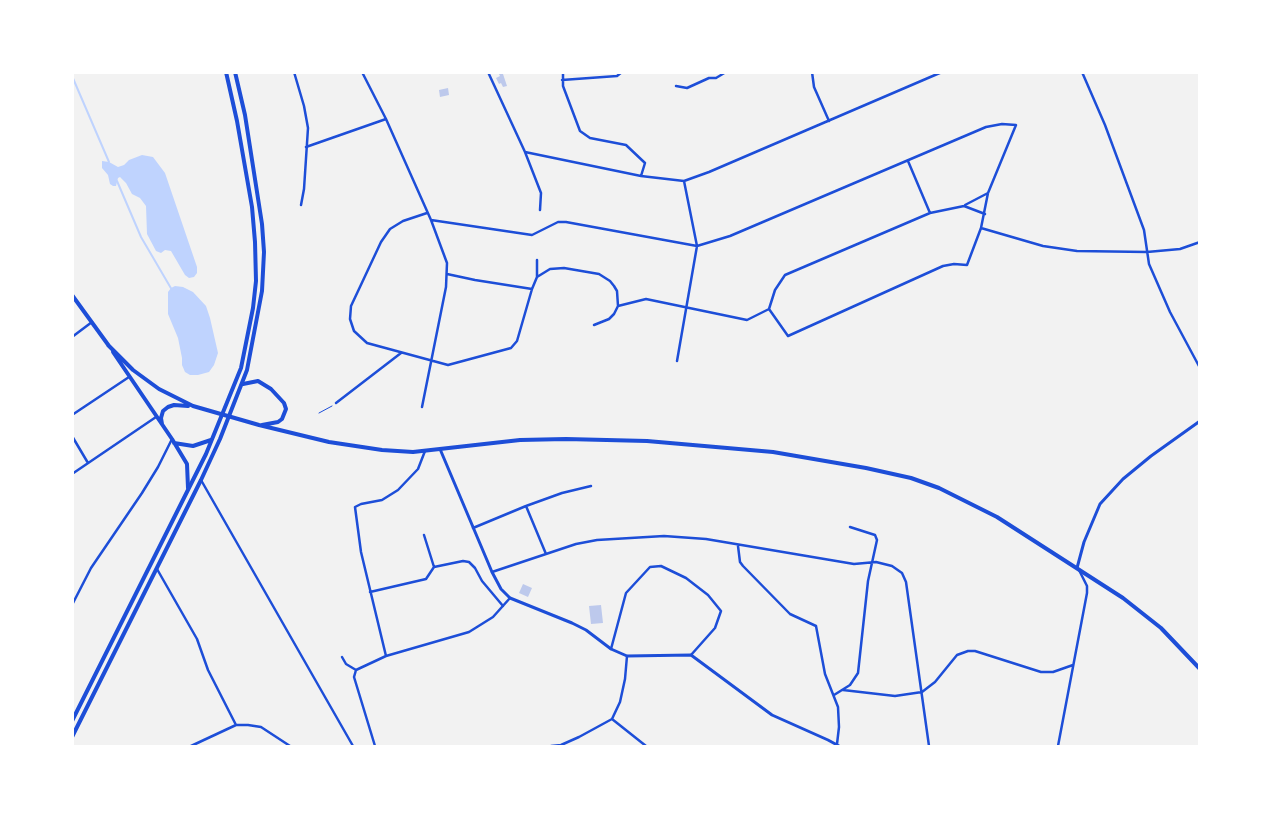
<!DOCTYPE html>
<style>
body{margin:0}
#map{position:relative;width:1272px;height:819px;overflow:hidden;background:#f2f2f2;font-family:Bitter,serif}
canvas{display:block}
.frame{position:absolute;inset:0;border:74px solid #fff;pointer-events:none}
</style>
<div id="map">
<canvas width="1272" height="819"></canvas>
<div class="frame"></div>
</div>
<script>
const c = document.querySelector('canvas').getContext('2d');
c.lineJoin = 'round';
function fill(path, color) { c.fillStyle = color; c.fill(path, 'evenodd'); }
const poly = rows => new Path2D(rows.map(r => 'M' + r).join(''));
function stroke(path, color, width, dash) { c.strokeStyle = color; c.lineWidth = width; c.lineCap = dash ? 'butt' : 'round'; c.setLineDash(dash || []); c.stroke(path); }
fill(poly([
 [142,155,153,157,165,173,197,267,197,273,194,277,189,278,185,275,171,251,165,250,161,253,156,251,147,234,146,206,140,198,132,194,126,183,120,177,118,178,116,186,113,186,110,184,108,175,102,168,102,161,109,162,118,167,124,165,129,160],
 [175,286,183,287,193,292,206,306,210,318,218,353,214,365,209,372,198,375,190,375,185,372,182,365,182,358,178,338,168,314,168,292,171,288]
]), '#bfd3fe');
stroke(poly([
 [72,76,109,162],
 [117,181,141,237,172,290]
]), '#bfd3fe', 2);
fill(poly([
 [498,72,506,72,503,74,507,86,503,87,501,83,499,84,496,78,500,76],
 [448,88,449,95,440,97,439,90],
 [523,584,532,588,528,597,519,593],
 [601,605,603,623,591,624,589,606]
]), '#bdc9ec');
stroke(poly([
 [319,413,332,406]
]), '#1d4ed8', 1);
stroke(poly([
 [294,72,304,106,308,128,304,189,301,205],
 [362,72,386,119,431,220,447,263,446,287,422,407],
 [488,72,525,152,541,193,540,210],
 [563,72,563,86,580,131,590,138,626,145,645,163,641,176],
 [812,72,814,87,829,121],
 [1082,72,1105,125,1144,230,1149,264,1170,312,1200,368],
 [562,80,617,76,622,72],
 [676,86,687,88,709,78,716,78,726,72],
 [306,147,386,119],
 [525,152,641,176,684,181,709,172,942,72],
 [908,161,930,213],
 [965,205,988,193],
 [427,213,403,221,390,229,381,242,359,289,351,306,350,319,354,331,367,343,448,365,511,348,517,341,532,289],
 [431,220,532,235,558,222,566,222,697,246,730,236,986,127,1002,124,1016,125,988,193,981,228,967,265,954,264,943,266,788,336,769,309],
 [981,228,1043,246,1077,251,1147,252,1180,249,1200,242],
 [537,260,537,277],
 [447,274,475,280,532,289,537,277,550,269,564,268,599,274,610,281,614,286,617,291,618,306,614,314,609,319,594,325],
 [618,306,646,299,747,320,769,309,775,290,785,275,930,213,964,206,985,214],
 [72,337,92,322],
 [677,361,697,246,684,181],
 [336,403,401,353],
 [72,415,129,377],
 [72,436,88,463],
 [72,474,156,417],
 [201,480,353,746],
 [526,506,546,554],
 [473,528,526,506,562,493,591,486],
 [424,535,434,567],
 [738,546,740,562,743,566,790,614,816,626,825,674,838,707,839,727,837,744],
 [157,569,197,639,208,670,236,725],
 [492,572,576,544,597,540,664,536,706,539,854,564,876,562,892,566,902,573,906,582,929,746],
 [370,592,426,579,434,567,463,561,469,562,475,568,482,581,503,606],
 [72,605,91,568,142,493,158,467,172,439],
 [611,649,626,593,650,567,661,566,686,578,708,595,721,611,715,628,691,655],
 [386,656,361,552,355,507,361,504,382,500,398,490,418,469,425,451],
 [342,657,346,664,356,670],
 [843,690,895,696,922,692,935,682,957,655,968,651,975,651,1041,672,1053,672,1073,665],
 [834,695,850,685,858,673,868,581,877,540,875,535,850,527],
 [612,719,646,746],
 [191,746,236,725,248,725,261,727,290,746],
 [375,746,354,677,356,670,386,656,469,632,493,617,510,598],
 [551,746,561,745,579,737,612,719,620,702,625,679,627,656],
 [1058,746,1087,593,1087,586,1079,570]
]), '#1d4ed8', 2.5);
stroke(poly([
 [440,449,492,572,501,589,510,598,572,623,586,630,611,649,627,656,691,655,772,715,828,740,839,746],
 [1077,568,1084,542,1100,504,1123,479,1151,456,1200,421]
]), '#1d4ed8', 3);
stroke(poly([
 [72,295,109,346],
 [108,345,133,370,159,389,193,406,259,425,329,442,382,450,413,452,520,440,566,439,647,441,773,452,866,468,911,478,939,488,997,517,1123,598,1161,628,1200,669],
 [113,352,172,439,187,464,188,488],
 [243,384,258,381,271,389,284,403,286,409,282,419,278,422,262,425],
 [162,424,161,418,163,411,168,407,174,405,188,406],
 [174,443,193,446,211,440]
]), '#1d4ed8', 4);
stroke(poly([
 [72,721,206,454,241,368,253,308,256,281,255,242,252,207,237,121,226,72],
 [72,737,201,480,220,439,247,370,262,291,264,252,262,224,245,115,235,72]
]), '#1d4ed8', 4);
</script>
